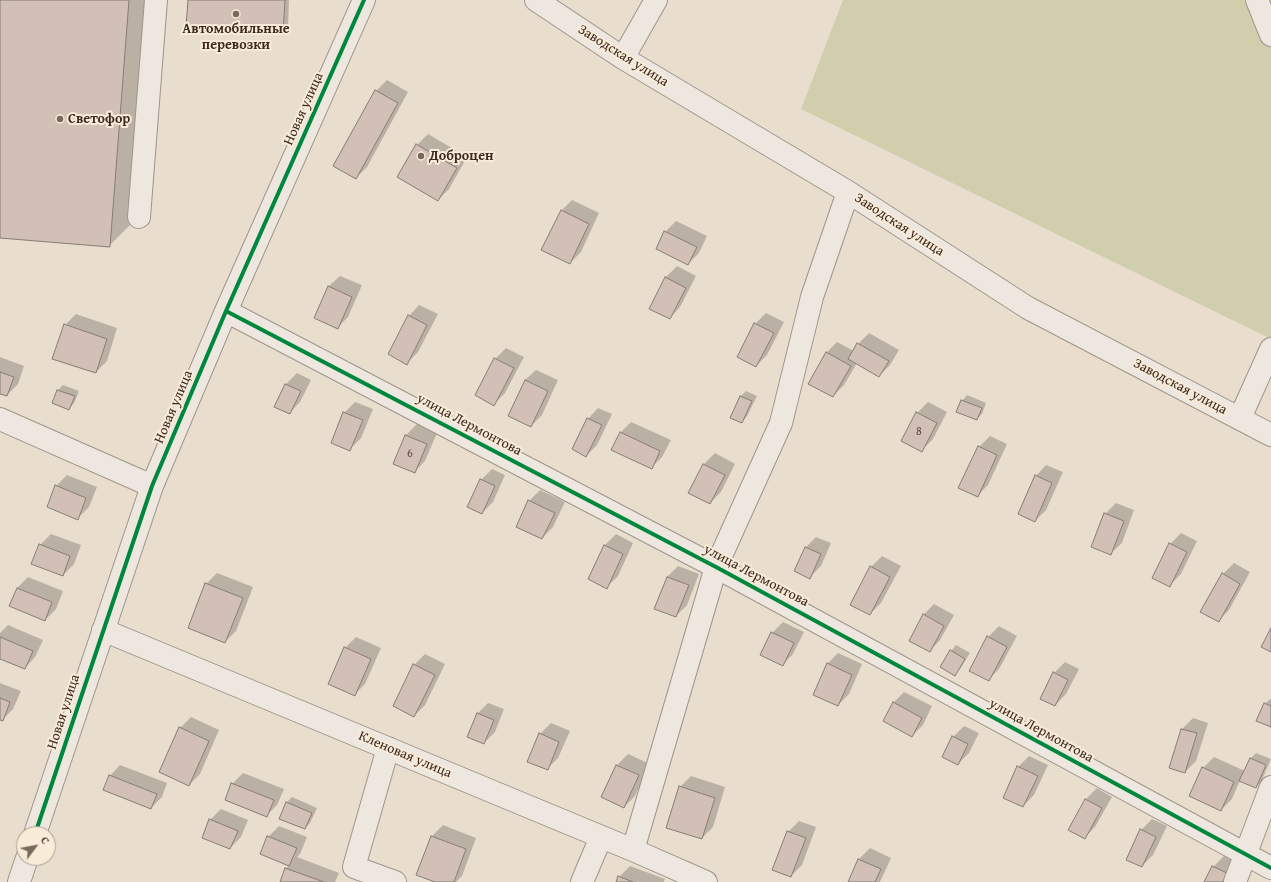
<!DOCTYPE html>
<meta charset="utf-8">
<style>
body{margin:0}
#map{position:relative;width:1271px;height:882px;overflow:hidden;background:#e9dece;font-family:"Gentium Book Plus",serif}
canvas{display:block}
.north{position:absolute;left:16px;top:826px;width:40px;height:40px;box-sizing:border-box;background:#f8ebd8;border:1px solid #ad9d8f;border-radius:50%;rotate:58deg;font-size:11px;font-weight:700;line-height:16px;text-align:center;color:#3d2922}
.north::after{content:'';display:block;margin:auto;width:14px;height:18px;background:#79685e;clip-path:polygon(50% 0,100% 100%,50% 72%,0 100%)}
</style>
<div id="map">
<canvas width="1271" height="882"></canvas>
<div class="north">С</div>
</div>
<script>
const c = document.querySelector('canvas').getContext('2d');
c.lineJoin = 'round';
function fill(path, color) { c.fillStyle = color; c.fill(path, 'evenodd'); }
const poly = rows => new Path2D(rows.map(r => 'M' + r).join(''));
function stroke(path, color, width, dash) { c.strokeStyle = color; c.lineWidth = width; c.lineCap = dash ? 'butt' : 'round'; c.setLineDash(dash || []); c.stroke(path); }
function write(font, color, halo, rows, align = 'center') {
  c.font = font + ' "Gentium Book Plus",serif'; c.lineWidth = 4; c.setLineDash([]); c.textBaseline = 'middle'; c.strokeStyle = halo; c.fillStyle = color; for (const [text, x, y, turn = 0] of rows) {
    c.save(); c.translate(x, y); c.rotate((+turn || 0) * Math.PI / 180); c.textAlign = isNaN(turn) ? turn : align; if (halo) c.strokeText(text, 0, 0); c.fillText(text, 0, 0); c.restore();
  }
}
fill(poly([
 [843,0,1271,0,1271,339,801,109]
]), '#d1cead');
fill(poly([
 [0,0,148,0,131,224,109,246,0,237],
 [189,0,289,0,288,28,282,33],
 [387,80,408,92,367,167,356,178,376,91],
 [428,134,467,157,449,189,438,200,417,145],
 [572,200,599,213,581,252,570,263,561,211],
 [676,221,707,236,699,253,688,264,665,232],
 [677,266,696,276,680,307,670,318,650,308,666,277],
 [340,276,362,285,348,317,337,328,315,318,329,286],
 [419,305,438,314,418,352,407,363,409,316],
 [766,313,784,322,767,355,756,366,755,324],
 [76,314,117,328,107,361,96,372,65,325],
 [869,333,899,350,890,365,879,376,857,363,844,385,833,396,826,353,837,342,854,351,858,344],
 [506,348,524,357,505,393,494,404,495,359],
 [0,357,24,366,18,384,7,395,0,393],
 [536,370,558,380,542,415,531,426,525,380],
 [297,373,311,380,300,402,289,413,275,406,286,384],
 [63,385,79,391,74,403,69,409,53,402,58,390],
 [746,391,757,396,747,416,742,422,732,417,741,396],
 [967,395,986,403,982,414,977,419,962,401],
 [355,402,373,409,361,438,350,449,344,413],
 [928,402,947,412,933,439,922,450,917,413],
 [598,408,612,414,597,445,586,456,588,419],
 [631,422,671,440,662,457,651,468,620,433],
 [417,424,437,433,425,461,414,472,394,463,406,435],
 [990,436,1007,444,988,485,977,496,979,447],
 [715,453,735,464,721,492,710,503,690,492,704,464],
 [1046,465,1063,472,1046,510,1035,521,1036,476],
 [492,469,505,475,493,502,482,513,481,480],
 [67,475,97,487,89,507,78,518,56,486],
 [540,490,565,502,553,527,542,538,529,501],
 [1116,503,1134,510,1122,543,1111,553,1105,514],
 [1181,533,1197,541,1181,574,1170,585,1170,544],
 [51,534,81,545,74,564,63,575,40,545],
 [616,534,633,543,618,576,607,587,589,579,605,545],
 [816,537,831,543,821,566,810,577,805,548],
 [882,556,901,566,881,603,870,614,871,567],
 [1234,563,1250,572,1229,610,1218,621,1223,574],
 [678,566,699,574,687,605,676,616,655,608,667,577],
 [217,573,253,587,236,631,225,642,206,584],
 [28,577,63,591,56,609,45,620,17,588],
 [934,604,954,615,940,640,930,651,923,615],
 [783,622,804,632,793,654,782,665,772,633],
 [8,625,43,640,35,657,25,668,0,657,0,633],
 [999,626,1017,636,999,669,988,680,988,637],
 [356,637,381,648,365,684,354,695,345,648],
 [956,645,970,653,960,669,955,674,951,651],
 [838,653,862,664,849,694,838,705,827,664],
 [425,654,445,664,425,705,414,716,414,665],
 [1065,662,1079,669,1066,694,1055,705,1054,673],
 [0,683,21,691,13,709,2,720,0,719],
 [904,692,932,706,923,725,912,736,893,703],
 [1270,699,1271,699,1271,726,1265,704],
 [488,703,504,709,495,732,484,743,477,714],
 [191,717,219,730,200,774,189,785,180,728],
 [1193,718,1208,723,1196,761,1185,772,1170,767,1182,729],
 [551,723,570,731,558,758,547,769,540,734],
 [964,726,979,733,969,753,958,764,944,756,953,737],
 [1256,753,1271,759,1261,782,1256,787,1240,780,1232,799,1221,810,1203,768,1214,757,1245,771,1251,758],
 [628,754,650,764,635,796,624,807,617,765],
 [1029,756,1048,765,1034,795,1023,806,1018,767],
 [120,765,167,783,162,797,151,808,110,776],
 [243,773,284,789,277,805,266,816,232,784],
 [691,776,725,787,713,827,702,838,680,787],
 [1097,788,1112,797,1095,827,1084,838,1069,830,1086,799],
 [292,797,317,808,310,823,305,828,287,802],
 [221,809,248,820,241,837,230,848,210,820],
 [1152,819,1167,826,1153,855,1142,866,1141,830],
 [799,821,816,827,802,865,791,876,788,832],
 [443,825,476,838,462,876,456,882,438,882,432,836],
 [279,826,307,837,300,854,297,857,339,873,335,882,281,882,286,868,290,865,261,853,268,837],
 [870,848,891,858,880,882,849,882,859,859],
 [1224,856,1237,862,1228,882,1205,882,1213,867],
 [630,866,665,879,664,882,617,882,619,877]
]), '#0003');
const building = poly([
 [0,0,129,0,110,247,0,238,0,0],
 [188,0,285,0,283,34,186,27,188,0],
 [375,90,398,103,356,179,333,166,375,90],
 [416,144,457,168,438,201,397,177,416,144],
 [561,210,589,224,570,264,541,250,561,210],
 [664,231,697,247,688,265,656,249,664,231],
 [665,277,686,288,670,319,649,309,665,277],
 [328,286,352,297,338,329,314,318,328,286],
 [408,315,427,325,407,365,388,354,408,315],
 [754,323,774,333,756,367,737,357,754,323],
 [64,324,107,339,96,373,52,359,64,324],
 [857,343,889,361,879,377,848,359,857,343],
 [826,352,851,366,833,397,808,384,826,352],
 [494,358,514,368,494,406,475,395,494,358],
 [0,372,14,377,7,396,0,394,0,372],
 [525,380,548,391,531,427,508,416,525,380],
 [285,384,301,391,290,414,274,407,285,384],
 [57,390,75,396,69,410,52,403,57,390],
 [740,396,752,401,742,423,730,418,740,396],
 [961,400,982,408,977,420,956,412,961,400],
 [343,412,363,420,350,451,331,443,343,412],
 [916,412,937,423,922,452,901,441,916,412],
 [587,418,602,425,586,457,572,449,587,418],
 [620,432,660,451,652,469,611,450,620,432],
 [405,435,427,444,415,473,393,464,405,435],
 [978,446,997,455,978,497,958,488,978,446],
 [703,464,725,475,710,504,688,493,703,464],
 [1035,475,1052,483,1035,522,1018,514,1035,475],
 [480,479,495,486,482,514,467,507,480,479],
 [55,485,86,498,78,520,47,507,55,485],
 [528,500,555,513,542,539,516,527,528,500],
 [1104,513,1124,521,1111,555,1091,547,1104,513],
 [1169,543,1187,552,1170,587,1152,578,1169,543],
 [39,544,70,556,63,576,31,564,39,544],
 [604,545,623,554,607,589,588,579,604,545],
 [805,547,821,554,810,579,794,571,805,547],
 [870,566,890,577,870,615,850,605,870,566],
 [1222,573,1240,584,1219,622,1200,612,1222,573],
 [667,577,689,585,676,617,654,609,667,577],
 [205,583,243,598,225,643,188,628,205,583],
 [17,588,52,602,45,621,9,606,17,588],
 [923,614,944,626,930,652,909,641,923,614],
 [1271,628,1271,652,1261,647,1271,628],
 [771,632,794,643,783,666,760,655,771,632],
 [987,636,1007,647,989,681,969,671,987,636],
 [0,637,33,651,25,669,0,659,0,637],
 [344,647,371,659,355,696,328,684,344,647],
 [950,650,965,659,955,676,940,667,950,650],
 [827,663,852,675,838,706,813,695,827,663],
 [413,664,435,675,414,717,393,706,413,664],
 [1053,672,1068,680,1055,706,1040,699,1053,672],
 [0,698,10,702,3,721,0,720,0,698],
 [893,702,922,718,912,737,883,721,893,702],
 [1264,703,1271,706,1271,727,1256,721,1264,703],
 [477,713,494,720,484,744,467,737,477,713],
 [179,727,209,741,189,786,159,772,179,727],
 [1181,729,1197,733,1185,773,1169,768,1181,729],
 [539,733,559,742,548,770,527,762,539,733],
 [952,736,968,744,958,765,942,757,952,736],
 [1250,758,1266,765,1256,788,1239,781,1250,758],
 [616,765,639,775,624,808,601,797,616,765],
 [1017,766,1038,776,1023,807,1003,798,1017,766],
 [1202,767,1234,782,1221,811,1189,796,1202,767],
 [109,775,157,794,151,809,103,790,109,775],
 [231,783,274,800,267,817,225,800,231,783],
 [679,786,715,798,702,839,666,828,679,786],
 [1085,799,1102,808,1085,839,1068,830,1085,799],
 [286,802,312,813,305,829,279,819,286,802],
 [209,819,238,831,230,849,202,838,209,819],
 [1140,829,1156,837,1142,867,1126,860,1140,829],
 [787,831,806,838,791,877,772,870,787,831],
 [267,836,297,848,289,866,260,854,267,836],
 [431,836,466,849,454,882,435,882,416,875,431,836],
 [858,859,881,869,875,882,848,882,858,859],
 [1212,866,1227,873,1223,882,1204,882,1212,866],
 [285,868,324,882,280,882,285,868],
 [618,876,633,882,616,882,618,876]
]);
fill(building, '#d2c0b6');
stroke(building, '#857d74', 1);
const minor = poly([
 [536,0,623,58,848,192,1028,308,1271,435],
 [1257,0,1271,35],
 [623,58,656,0],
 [139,217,156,0],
 [226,311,716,567,1271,868],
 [1240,418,1271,349],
 [0,419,152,486],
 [103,630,633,850,706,882],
 [388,748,354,867,395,882],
 [35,834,152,486,226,311,364,0],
 [633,850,716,567,781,423,812,297,848,192],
 [19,882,27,858],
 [582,882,601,837],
 [1235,882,1271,787]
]);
stroke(minor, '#9e958b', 24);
stroke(minor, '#ede7df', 22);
stroke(poly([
 [226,311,716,567,1271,868],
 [35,834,152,486,226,311,364,0]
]), '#00873e', 4);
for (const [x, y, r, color] of [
 [236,14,4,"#79685e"],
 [60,119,4,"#79685e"],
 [421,156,4,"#79685e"]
]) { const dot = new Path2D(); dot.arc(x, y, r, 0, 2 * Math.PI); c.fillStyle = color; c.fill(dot); stroke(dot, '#f8ebd8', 1.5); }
write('12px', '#624f47', null, [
 ["8",919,432],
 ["6",410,454]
]);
write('bold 14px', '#3d2922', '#f8ebd8', [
 ["Автомобильные",236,29,"center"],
 ["перевозки",236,45,"center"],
 ["Светофор",68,119],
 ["Доброцен",429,156]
], 'left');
write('14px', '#3d2922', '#f8ebd8', [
 ["Заводская улица",623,56,32],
 ["Новая улица",304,109,-66],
 ["Заводская улица",899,225,33],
 ["Заводская улица",1180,387,28],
 ["Новая улица",174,407,-67],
 ["улица Лермонтова",469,425,28],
 ["улица Лермонтова",756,576,28],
 ["Новая улица",64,712,-72],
 ["улица Лермонтова",1041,731,29],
 ["Кленовая улица",405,755,23]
]);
</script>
